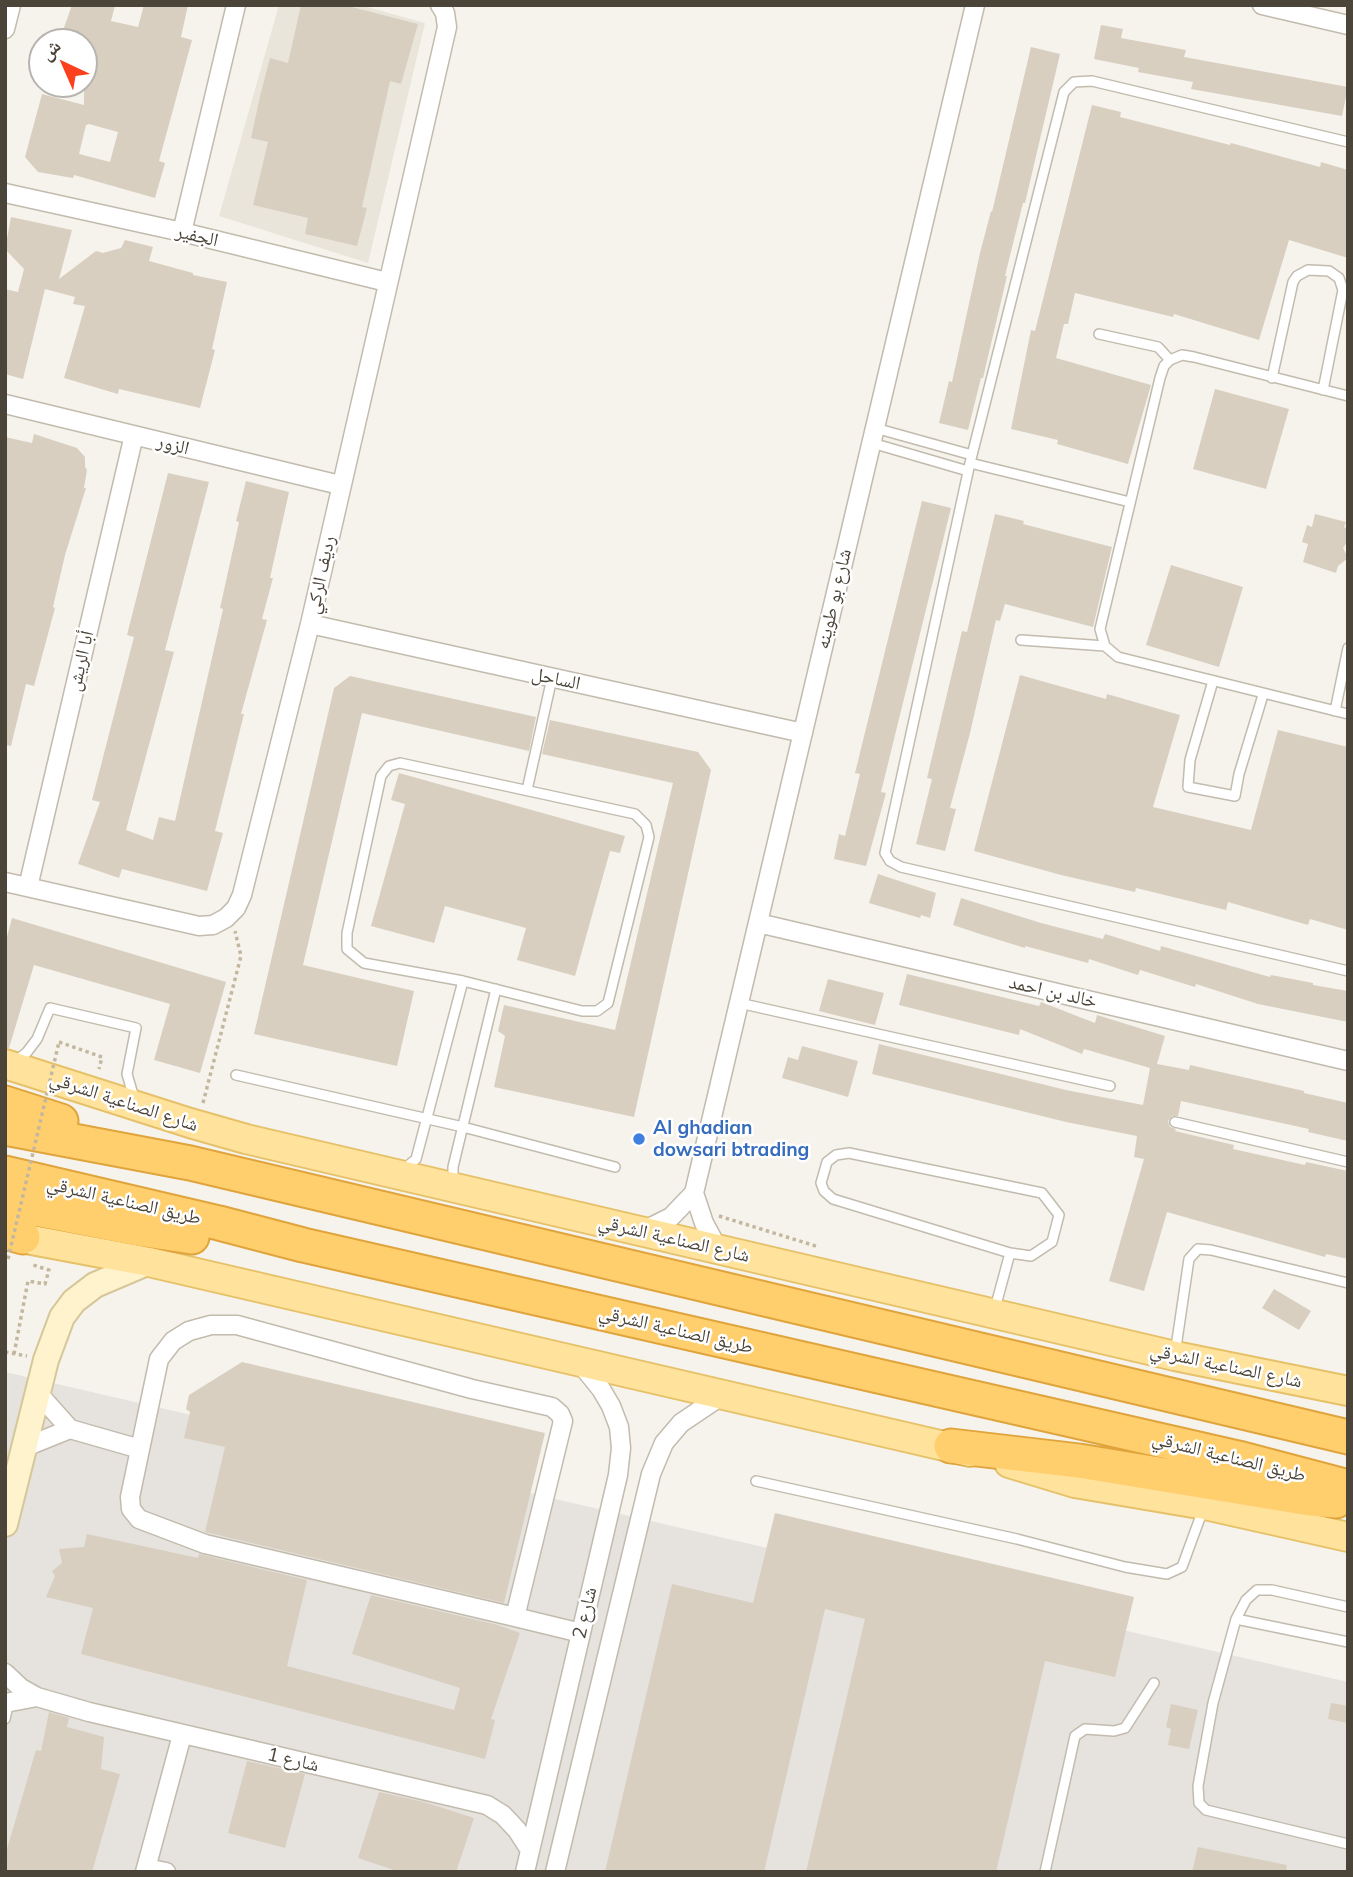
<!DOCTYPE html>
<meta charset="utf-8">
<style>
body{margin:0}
#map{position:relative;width:1353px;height:1877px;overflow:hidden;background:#f6f3ec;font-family:Mulish,"Noto Naskh Arabic",sans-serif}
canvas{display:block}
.frame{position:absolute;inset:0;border:7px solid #4b4439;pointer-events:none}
.north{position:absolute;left:28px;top:28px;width:70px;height:70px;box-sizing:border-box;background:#fff;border:2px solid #b7b4b0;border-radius:50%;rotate:316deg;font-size:19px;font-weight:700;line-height:28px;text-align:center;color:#4b4439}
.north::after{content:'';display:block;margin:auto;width:24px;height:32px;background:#fc3f1d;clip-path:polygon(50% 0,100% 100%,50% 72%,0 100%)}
</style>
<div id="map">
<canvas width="1353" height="1877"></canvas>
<div class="frame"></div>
<div class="north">ش</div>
</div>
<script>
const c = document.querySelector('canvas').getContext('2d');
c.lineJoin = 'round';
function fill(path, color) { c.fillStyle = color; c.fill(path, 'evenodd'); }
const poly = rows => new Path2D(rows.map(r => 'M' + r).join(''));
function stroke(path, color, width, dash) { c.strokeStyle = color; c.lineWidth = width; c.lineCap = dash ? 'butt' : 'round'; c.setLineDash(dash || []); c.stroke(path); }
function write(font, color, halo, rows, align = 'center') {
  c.font = font + ' Mulish,"Noto Naskh Arabic",sans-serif'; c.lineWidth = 5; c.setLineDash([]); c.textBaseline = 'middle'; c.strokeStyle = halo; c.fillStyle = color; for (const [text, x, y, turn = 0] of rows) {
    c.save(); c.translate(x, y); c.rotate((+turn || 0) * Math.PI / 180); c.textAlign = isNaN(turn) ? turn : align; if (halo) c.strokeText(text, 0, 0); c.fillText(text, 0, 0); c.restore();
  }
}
fill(poly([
 [279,5,360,5,425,23,368,263,219,216]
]), '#eae5da');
fill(poly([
 [5,1372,1348,1682,1348,1872,5,1872]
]), '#e6e2dd');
fill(poly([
 [72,5,115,5,111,21,138,27,144,5,188,5,181,37,192,40,159,161,165,163,155,198,74,175,73,178,38,172,25,157,42,94,84,105,84,42,59,42],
 [89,124,118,132,110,162,79,154,86,125],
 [301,5,344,5,418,24,401,84,390,81,362,207,367,208,357,246,305,234,308,218,253,205,268,142,251,138,260,96,270,58,288,63],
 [1101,25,1123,29,1121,38,1186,50,1184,57,1348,87,1342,116,1191,89,1193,82,1138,72,1139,68,1094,59],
 [1031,47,1060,54,1025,203,1023,203,1005,276,1007,276,983,378,981,378,968,430,939,423,949,381,952,382,980,253,991,211,992,212],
 [1092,105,1121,112,1120,117,1230,145,1231,143,1320,167,1321,162,1348,170,1348,258,1289,240,1259,340,1174,314,1173,317,1075,293,1068,324,1064,324,1056,358,1151,385,1128,464,1057,444,1058,440,1011,429,1031,330,1035,331],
 [11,217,72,230,59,279,96,251,103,253,121,248,125,240,153,247,149,261,193,273,193,275,227,282,212,349,215,350,200,408,119,389,118,394,64,378,85,306,73,304,75,297,45,289,23,379,5,374,5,289,18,292,24,269,5,249],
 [1215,389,1289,409,1266,489,1193,469],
 [34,434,77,448,85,457,85,467,87,470,84,488,86,488,65,555,53,607,55,608,34,686,26,684,11,746,5,745,5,437,32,443],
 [168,473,209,482,165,650,174,652,126,830,153,840,159,817,175,821,223,609,220,608,239,522,236,521,246,481,289,492,270,578,273,578,262,619,267,620,241,714,244,714,215,831,223,833,207,891,122,869,119,878,78,864,100,802,92,800,134,637,127,635],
 [922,501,951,508,881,792,886,793,866,866,834,859,839,834,845,836,860,774,855,773],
 [995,514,1024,521,1023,524,1112,547,1093,627,1005,604,1000,621,996,620,970,733,950,808,956,809,945,851,916,844,932,779,927,778,962,631,967,632],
 [1315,514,1346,522,1344,527,1348,529,1348,541,1343,548,1348,558,1338,566,1336,573,1303,562,1308,544,1302,542,1307,525,1312,527],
 [1171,565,1243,587,1219,667,1146,645],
 [1020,675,1106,699,1107,694,1180,715,1153,807,1251,830,1278,730,1348,747,1348,930,1310,919,1308,925,1228,902,1226,910,1136,888,1135,892,1061,875,974,851],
 [350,676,536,717,529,751,362,713,303,965,414,991,397,1066,254,1034,334,688],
 [550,720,698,752,711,770,634,1117,494,1087,505,1036,498,1031,504,1005,615,1030,673,783,542,754],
 [399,773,625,836,620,853,610,851,575,976,517,960,526,928,445,906,434,943,371,926,405,804,391,800],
 [878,874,936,893,930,918,921,915,920,918,869,903],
 [961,898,1041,923,1103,939,1105,934,1160,951,1161,946,1270,977,1271,975,1313,983,1313,985,1348,991,1348,1022,1258,1004,1196,984,1195,987,1140,970,1138,975,1089,959,1088,963,1025,946,1025,948,983,935,953,925],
 [12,918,226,982,200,1073,154,1060,170,1004,34,965,9,1048,5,1048,5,944],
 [907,974,1039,1006,1041,1002,1095,1023,1097,1015,1165,1036,1157,1064,1189,1070,1190,1065,1304,1091,1304,1093,1348,1103,1348,1141,1308,1132,1309,1129,1181,1101,1178,1116,1172,1116,1168,1121,1170,1127,1176,1129,1175,1131,1234,1145,1233,1149,1305,1165,1306,1162,1348,1171,1348,1259,1326,1254,1325,1257,1167,1212,1144,1291,1109,1281,1144,1159,1134,1157,1137,1136,1066,1122,872,1074,879,1044,1066,1090,1143,1105,1150,1068,1084,1049,1082,1054,1020,1029,1019,1035,899,1005],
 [828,979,884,993,875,1025,819,1011],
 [802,1046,858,1061,848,1097,782,1078,788,1057,798,1060],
 [1274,1289,1311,1311,1299,1330,1262,1308],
 [242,1362,545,1433,504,1603,205,1532,225,1447,184,1438,190,1412,186,1409,189,1395],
 [775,1513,1134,1597,1115,1677,1045,1661,996,1872,806,1872,865,1619,825,1609,764,1872,605,1872,672,1584,753,1603],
 [87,1534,198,1558,199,1554,307,1580,287,1666,454,1710,460,1688,352,1654,371,1595,498,1625,520,1633,491,1719,495,1720,485,1759,81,1654,93,1608,46,1597,55,1576,52,1571,62,1563,59,1549,84,1547],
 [1331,1703,1348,1706,1348,1723,1328,1719],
 [1171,1704,1198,1710,1189,1749,1168,1745,1171,1729,1166,1727],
 [49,1712,69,1718,67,1727,104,1737,101,1769,120,1774,92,1872,14,1872,5,1869,5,1856,36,1750,41,1751],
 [247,1761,305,1774,285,1848,228,1833],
 [379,1792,424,1802,474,1818,456,1872,400,1872,358,1858],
 [1198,1847,1287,1865,1286,1872,1192,1872]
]), '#d8cfc1');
const lane = poly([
 [1348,142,1092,81,1074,82,1064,92,970,463,885,853,890,861,901,867,1348,971],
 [1099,334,1158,347,1170,360],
 [1272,378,1293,282,1297,276,1308,270,1329,271,1339,278,1343,290,1323,390],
 [1348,396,1194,357,1182,355,1170,360,1164,366,1160,378,1100,629,1105,646,1118,657,1348,714],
 [875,428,972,455],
 [872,443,968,471],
 [970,463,1130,502],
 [1021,640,1105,646],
 [1213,681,1190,760,1188,787,1235,796,1239,774,1263,695],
 [1335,711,1348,648],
 [400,763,635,814,646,825,649,837,608,1003,597,1011,582,1011,463,981,364,963,347,949,347,933,381,776,389,766,400,763],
 [527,790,552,678],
 [739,1003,1110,1086],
 [15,1062,27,1052,37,1039,50,1008,136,1028,127,1074,134,1098],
 [236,1075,463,1127,615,1167],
 [1175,1122,1348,1162],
 [403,1170,416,1159,463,981],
 [457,1184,453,1176,453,1167,496,989],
 [994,1312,1010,1253,1031,1256,1052,1242,1059,1215,1042,1193,849,1153,836,1155,827,1162,821,1183,824,1191,833,1199,1010,1253],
 [1175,1354,1189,1259,1198,1249,1211,1250,1348,1283],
 [756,1481,1017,1539,1125,1567,1167,1574,1182,1567,1204,1507],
 [1348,1607,1272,1590,1257,1590,1246,1600,1236,1619,1213,1703,1198,1786,1199,1803,1206,1810,1348,1844],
 [1236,1619,1348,1642],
 [5,1719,9,1701],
 [1045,1872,1075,1736,1085,1729,1114,1731,1125,1728,1154,1683]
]);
const street = poly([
 [1262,5,1348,25],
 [5,29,11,5],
 [5,193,182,232,387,282],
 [182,232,236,5],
 [5,404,340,485],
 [310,624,803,733],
 [5,882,199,926,213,925,226,918,236,908,242,895,310,624,447,27,445,13,440,5],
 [28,887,134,435],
 [758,923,1348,1061],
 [694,1193,704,1223,718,1249],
 [643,1231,671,1217,694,1193,975,5],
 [37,1392,70,1429],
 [70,1429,140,1449],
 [23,1448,70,1429],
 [515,1617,563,1421,560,1414,552,1407,472,1389,237,1325,211,1325,189,1331,173,1341,159,1359,130,1497,131,1509,139,1519,205,1544,515,1617,581,1633],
 [5,1673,21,1688,37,1697,89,1712,487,1805,503,1815,517,1830,530,1850],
 [5,1703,37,1697],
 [146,1868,166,1872],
 [145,1872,182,1735],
 [525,1872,618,1475,621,1448,619,1427,611,1406,601,1389,580,1363],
 [555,1872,651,1474,664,1443,681,1423,724,1394]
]);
const secondary = poly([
 [5,1524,46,1360,62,1317,74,1301,95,1285,149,1262]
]);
const primary = poly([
 [5,1064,190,1123,246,1139,1175,1356,1348,1391],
 [5,1235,149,1262,970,1452],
 [1009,1463,1075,1483,1205,1505,1348,1537]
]);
const highway = poly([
 [5,1103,61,1121],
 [5,1128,190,1163,1348,1437],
 [5,1173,219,1223,303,1245,1238,1458,1348,1487],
 [5,1203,139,1229,192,1237],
 [5,1232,23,1237],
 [951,1446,1079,1461,1310,1499,1336,1501]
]);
stroke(lane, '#c2bbae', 12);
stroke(street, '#c2bbae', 21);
stroke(secondary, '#d6c79b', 28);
stroke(primary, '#e6c16a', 32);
stroke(highway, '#e0a43c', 37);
stroke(poly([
 [59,1042,102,1057,99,1069],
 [203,1103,241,956,235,931],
 [719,1216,819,1247],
 [5,1352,27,1356],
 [14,1354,28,1281,45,1284,49,1270,33,1265]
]), '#c4b79f', 3.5, [3.5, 3.5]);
stroke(lane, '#fff', 9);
stroke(street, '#fff', 18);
stroke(secondary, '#fff3cd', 24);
stroke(primary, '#ffe39c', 28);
stroke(highway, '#ffcf6e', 33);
stroke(poly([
 [8,1259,59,1042]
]), '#c4b79f', 3.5, [3.5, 3.5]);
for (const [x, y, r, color] of [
 [639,1139,7,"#3f7fe0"]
]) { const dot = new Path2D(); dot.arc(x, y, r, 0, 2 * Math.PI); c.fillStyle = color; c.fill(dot); stroke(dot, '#fff', 2.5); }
write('19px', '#4b4439', '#fff', [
 ["الجفير",197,236,13],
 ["الزور",173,445,14],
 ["رديف الركي",321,575,-78],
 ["شارع بو طوينه",834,599,-77],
 ["أبا الريش",81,661,-77],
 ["الساحل",556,679,12],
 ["خالد بن احمد",1053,992,13],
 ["شارع الصناعية الشرقي",124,1102,18],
 ["طريق الصناعية الشرقي",124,1201,13],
 ["شارع الصناعية الشرقي",674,1239,13],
 ["طريق الصناعية الشرقي",676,1330,13],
 ["شارع الصناعية الشرقي",1226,1366,12],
 ["طريق الصناعية الشرقي",1229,1457,14],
 ["شارع 2",585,1613,-77],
 ["شارع 1",293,1760,13]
]);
write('bold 19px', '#366cbe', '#fff', [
 ["Al ghadian",653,1128],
 ["dowsari btrading",653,1150]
], 'left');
</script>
